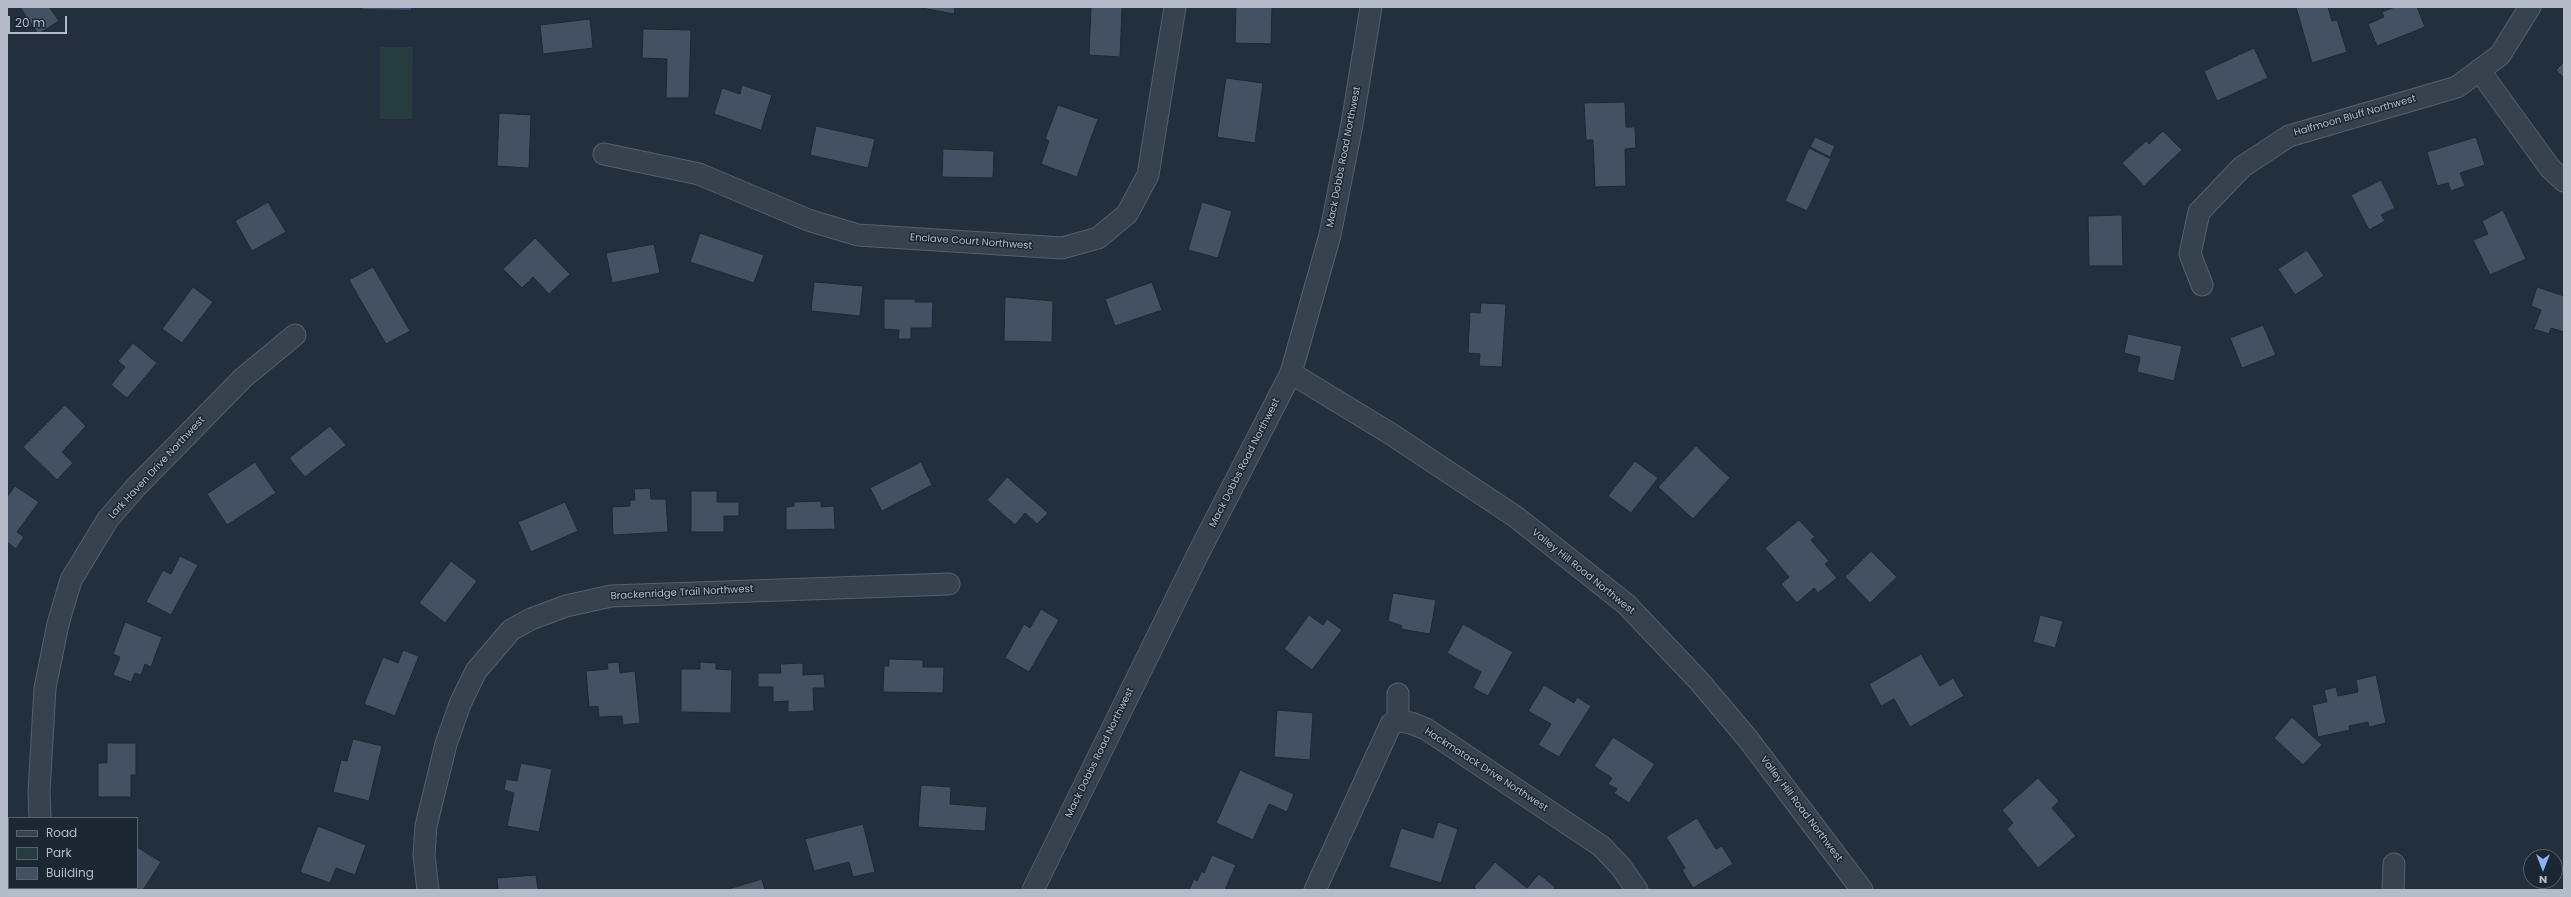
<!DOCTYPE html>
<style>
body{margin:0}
#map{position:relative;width:2571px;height:897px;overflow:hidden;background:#242f3e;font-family:Poppins,sans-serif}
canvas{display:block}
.frame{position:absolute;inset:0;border:8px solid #b4bcc9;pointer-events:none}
.legend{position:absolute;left:8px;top:817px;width:130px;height:72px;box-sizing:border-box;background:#1d2633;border:1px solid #59626f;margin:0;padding:5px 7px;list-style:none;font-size:12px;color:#b4bcc9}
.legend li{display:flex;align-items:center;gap:8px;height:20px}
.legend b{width:20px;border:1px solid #59626f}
.north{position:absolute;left:2523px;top:849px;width:40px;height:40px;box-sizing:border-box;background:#1d2633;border:1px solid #59626f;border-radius:50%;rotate:180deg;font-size:11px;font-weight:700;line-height:16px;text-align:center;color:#b4bcc9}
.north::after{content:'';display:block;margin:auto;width:14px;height:18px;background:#8ab4f8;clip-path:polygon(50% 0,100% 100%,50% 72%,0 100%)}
.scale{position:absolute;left:8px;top:16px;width:59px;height:18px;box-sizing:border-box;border:2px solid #b4bcc9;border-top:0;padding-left:5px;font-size:12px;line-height:14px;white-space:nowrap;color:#b4bcc9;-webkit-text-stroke:3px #1d2633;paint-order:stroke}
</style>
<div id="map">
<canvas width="2571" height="897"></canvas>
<div class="frame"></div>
<ul class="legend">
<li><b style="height:5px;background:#38414e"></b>Road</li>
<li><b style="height:11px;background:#263c3f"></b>Park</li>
<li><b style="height:11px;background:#455162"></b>Building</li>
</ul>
<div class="north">N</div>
<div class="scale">20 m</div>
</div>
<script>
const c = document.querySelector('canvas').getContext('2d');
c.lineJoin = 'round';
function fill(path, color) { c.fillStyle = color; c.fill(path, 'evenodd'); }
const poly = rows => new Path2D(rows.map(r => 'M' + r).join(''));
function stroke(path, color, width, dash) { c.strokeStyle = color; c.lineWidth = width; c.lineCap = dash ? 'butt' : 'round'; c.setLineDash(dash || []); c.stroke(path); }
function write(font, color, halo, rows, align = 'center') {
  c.font = font + ' Poppins,sans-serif'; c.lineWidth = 3; c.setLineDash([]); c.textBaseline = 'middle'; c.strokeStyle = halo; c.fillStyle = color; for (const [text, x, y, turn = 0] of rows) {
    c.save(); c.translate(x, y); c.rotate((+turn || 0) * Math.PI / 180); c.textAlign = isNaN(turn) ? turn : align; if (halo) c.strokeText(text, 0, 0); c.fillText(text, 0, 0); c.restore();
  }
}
fill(poly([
 [380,47,413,47,412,119,380,119]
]), '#263c3f');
fill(poly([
 [363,7,411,7,411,10,363,9]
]), '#394c67');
const building = poly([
 [20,7,52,7,50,8,59,21,38,34,20,7],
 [917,7,955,7,954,14,917,7],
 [1091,7,1122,7,1120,57,1089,55,1091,7],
 [1236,7,1272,7,1271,44,1235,43,1236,7],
 [2296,7,2328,7,2332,21,2337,20,2347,52,2312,63,2296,7],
 [2395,7,2417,7,2425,27,2377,46,2368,24,2384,17,2382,12,2395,7],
 [590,19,593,48,543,54,540,25,590,19],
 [643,29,691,30,689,98,666,98,667,59,642,58,643,29],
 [2254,48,2268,78,2217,101,2204,71,2254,48],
 [2564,62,2564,78,2556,70,2564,62],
 [1226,78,1263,83,1255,143,1217,137,1226,78],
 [742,85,772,95,761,130,714,114,722,88,740,94,742,85],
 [1625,102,1626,127,1635,127,1636,148,1625,149,1626,186,1595,187,1593,140,1586,140,1584,103,1625,102],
 [1058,105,1098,119,1077,177,1041,164,1049,141,1045,139,1058,105],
 [499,113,531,115,529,168,497,166,499,113],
 [816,126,875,139,868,168,810,155,816,126],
 [2163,131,2182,150,2144,186,2122,163,2146,141,2149,144,2163,131],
 [1815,137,1835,146,1830,157,1810,147,1815,137],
 [2476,137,2485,165,2460,173,2465,186,2451,191,2448,183,2437,186,2427,152,2476,137],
 [1809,148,1831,159,1807,211,1785,201,1809,148],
 [943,149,994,151,993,178,942,177,943,149],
 [2381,180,2395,208,2381,215,2385,221,2369,230,2351,195,2381,180],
 [268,202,286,232,252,251,235,221,268,202],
 [1202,202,1232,211,1218,258,1188,250,1202,202],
 [2503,210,2526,259,2490,275,2473,240,2488,234,2482,221,2503,210],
 [2122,215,2123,266,2089,266,2088,216,2122,215],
 [700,233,764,255,754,283,690,262,700,233],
 [535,238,570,274,549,294,533,277,522,288,503,269,535,238],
 [654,244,660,273,612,283,606,253,654,244],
 [2307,250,2324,276,2295,295,2278,269,2307,250],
 [373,267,410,331,386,344,349,280,373,267],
 [814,282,863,286,860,316,811,311,814,282],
 [1152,282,1162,310,1115,326,1105,299,1152,282],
 [193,287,213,302,182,343,162,329,193,287],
 [2537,287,2564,296,2564,332,2551,328,2549,334,2534,329,2541,310,2531,306,2537,287],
 [1005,297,1053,301,1052,342,1004,341,1005,297],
 [884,299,915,299,915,302,933,302,932,328,911,328,911,339,898,339,899,330,884,329,884,299],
 [1481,303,1506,304,1502,367,1479,366,1480,354,1468,353,1470,312,1480,313,1481,303],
 [2263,325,2276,355,2242,368,2230,338,2263,325],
 [2128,334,2182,346,2174,381,2137,372,2140,357,2124,353,2128,334],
 [133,343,157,363,127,398,111,385,125,367,118,361,133,343],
 [65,405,86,426,62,452,73,463,57,480,23,447,65,405],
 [330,426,346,445,305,477,289,458,330,426],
 [1696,446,1730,478,1693,519,1658,487,1696,446],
 [1635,461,1658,478,1631,513,1608,496,1635,461],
 [255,462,276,493,227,525,207,494,255,462],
 [921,462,932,485,882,511,870,488,921,462],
 [1007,477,1048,513,1037,524,1025,513,1015,525,987,500,1007,477],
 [15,486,39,502,17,532,24,537,16,549,7,542,7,497,15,486],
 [650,488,651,499,666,499,668,532,613,535,612,507,630,506,630,500,635,500,634,489,650,488],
 [691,491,717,491,717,502,739,502,739,516,724,516,724,532,691,532,691,491],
 [821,501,821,507,834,506,835,529,786,530,786,507,794,506,794,502,821,501],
 [565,502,578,531,531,552,518,522,565,502],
 [1799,520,1815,537,1811,540,1829,561,1825,564,1837,578,1818,593,1814,588,1797,603,1781,584,1789,577,1765,548,1799,520],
 [1871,551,1897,577,1870,603,1845,577,1871,551],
 [180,556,198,565,171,615,146,602,163,570,171,574,180,556],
 [451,561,477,581,445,623,419,603,451,561],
 [1393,593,1436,600,1430,634,1401,629,1402,626,1388,621,1393,593],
 [1041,609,1059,620,1029,672,1005,658,1024,624,1030,628,1041,609],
 [1309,615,1323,625,1327,619,1342,630,1312,670,1284,649,1309,615],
 [2040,615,2063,621,2055,648,2033,642,2040,615],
 [125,622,162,637,151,667,145,664,141,675,135,673,131,682,113,675,120,657,113,654,125,622],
 [1463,624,1513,652,1488,696,1473,688,1481,672,1447,653,1463,624],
 [403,650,419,656,395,716,364,704,383,657,398,663,403,650],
 [1921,654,1940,686,1953,678,1964,696,1910,727,1894,699,1881,706,1869,684,1921,654],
 [889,659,923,660,923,667,944,667,943,693,883,692,884,666,889,666,889,659],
 [619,662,620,673,635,671,640,723,623,725,622,716,599,717,598,706,589,707,586,671,608,669,607,663,619,662],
 [700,662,716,663,716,669,732,670,731,713,681,712,681,669,700,669,700,662],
 [803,663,803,675,824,674,825,688,813,688,814,711,788,712,788,701,773,702,773,687,758,687,758,673,781,673,780,664,803,663],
 [2376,675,2386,723,2369,727,2368,722,2349,726,2350,730,2318,737,2312,705,2327,702,2324,690,2336,687,2338,696,2358,692,2356,680,2376,675],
 [1544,685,1574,703,1577,697,1591,706,1559,757,1538,745,1551,724,1528,711,1544,685],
 [1277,710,1313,713,1310,760,1274,757,1277,710],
 [2292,717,2322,745,2303,765,2274,738,2292,717],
 [1613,737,1655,764,1629,803,1614,793,1617,789,1608,784,1612,778,1594,766,1613,737],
 [353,739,382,746,369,801,333,792,341,760,347,761,353,739],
 [107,743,136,743,136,775,131,775,131,797,98,797,98,763,107,763,107,743],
 [521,763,552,769,539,832,507,826,514,793,504,790,506,779,517,781,521,763],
 [1240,770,1294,794,1287,812,1269,804,1253,840,1216,823,1240,770],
 [2038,778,2059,801,2052,808,2076,836,2038,868,2007,829,2013,823,2002,810,2038,778],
 [921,785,951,787,950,804,987,807,985,831,918,827,921,785],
 [1697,818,1716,849,1722,846,1733,864,1693,888,1682,870,1685,868,1666,837,1697,818],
 [1438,822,1458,829,1441,883,1389,867,1401,828,1433,838,1438,822],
 [863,824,875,872,853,877,849,862,814,871,805,839,863,824],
 [318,826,366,845,355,875,336,868,330,883,300,872,318,826],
 [137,847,161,862,143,890,131,888,137,888,137,847],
 [1212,855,1236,865,1225,890,1189,890,1194,879,1197,881,1202,871,1204,873,1212,855],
 [1495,862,1527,888,1539,874,1555,887,1553,890,1477,890,1474,887,1495,862],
 [536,875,538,890,498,890,497,878,536,875],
 [762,879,765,890,725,890,762,879]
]);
fill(building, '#455162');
stroke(building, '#1f2835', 1);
const minor = poly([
 [2479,70,2550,168,2564,181],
 [604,154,699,174,808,220,858,235,1062,248,1098,238,1127,214,1148,175,1175,7],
 [2202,285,2190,254,2199,212,2242,167,2289,136,2457,87,2500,55,2530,7],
 [1291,373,1391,434,1516,517,1626,604,1699,681,1748,739,1862,890],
 [1398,694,1398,721],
 [40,818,39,792,45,688,58,624,71,580,108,519,136,487,243,378,295,335],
 [44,888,45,890],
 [428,890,424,855,426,826,446,744,460,704,476,671,511,630,531,619,566,606,611,596,949,584],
 [1033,890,1199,552,1291,373,1330,235,1352,124,1371,7],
 [1315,890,1391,724,1398,721,1411,723,1426,729,1601,846,1621,867,1637,890],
 [2393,890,2394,864]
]);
stroke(minor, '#565f6c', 23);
stroke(minor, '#38414e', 21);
write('10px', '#b4bcc9', '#1d2633', [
 ["Halfmoon Bluff Northwest",2355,116,-16],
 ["Mack Dobbs Road Northwest",1344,157,-79],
 ["Enclave Court Northwest",971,242,4],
 ["Mack Dobbs Road Northwest",1245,463,-63],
 ["Lark Haven Drive Northwest",157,468,-47],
 ["Valley Hill Road Northwest",1583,572,39],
 ["Brackenridge Trail Northwest",682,593,-3],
 ["Mack Dobbs Road Northwest",1100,753,-64],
 ["Hackmatack Drive Northwest",1486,770,33],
 ["Valley Hill Road Northwest",1801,809,53]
]);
</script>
